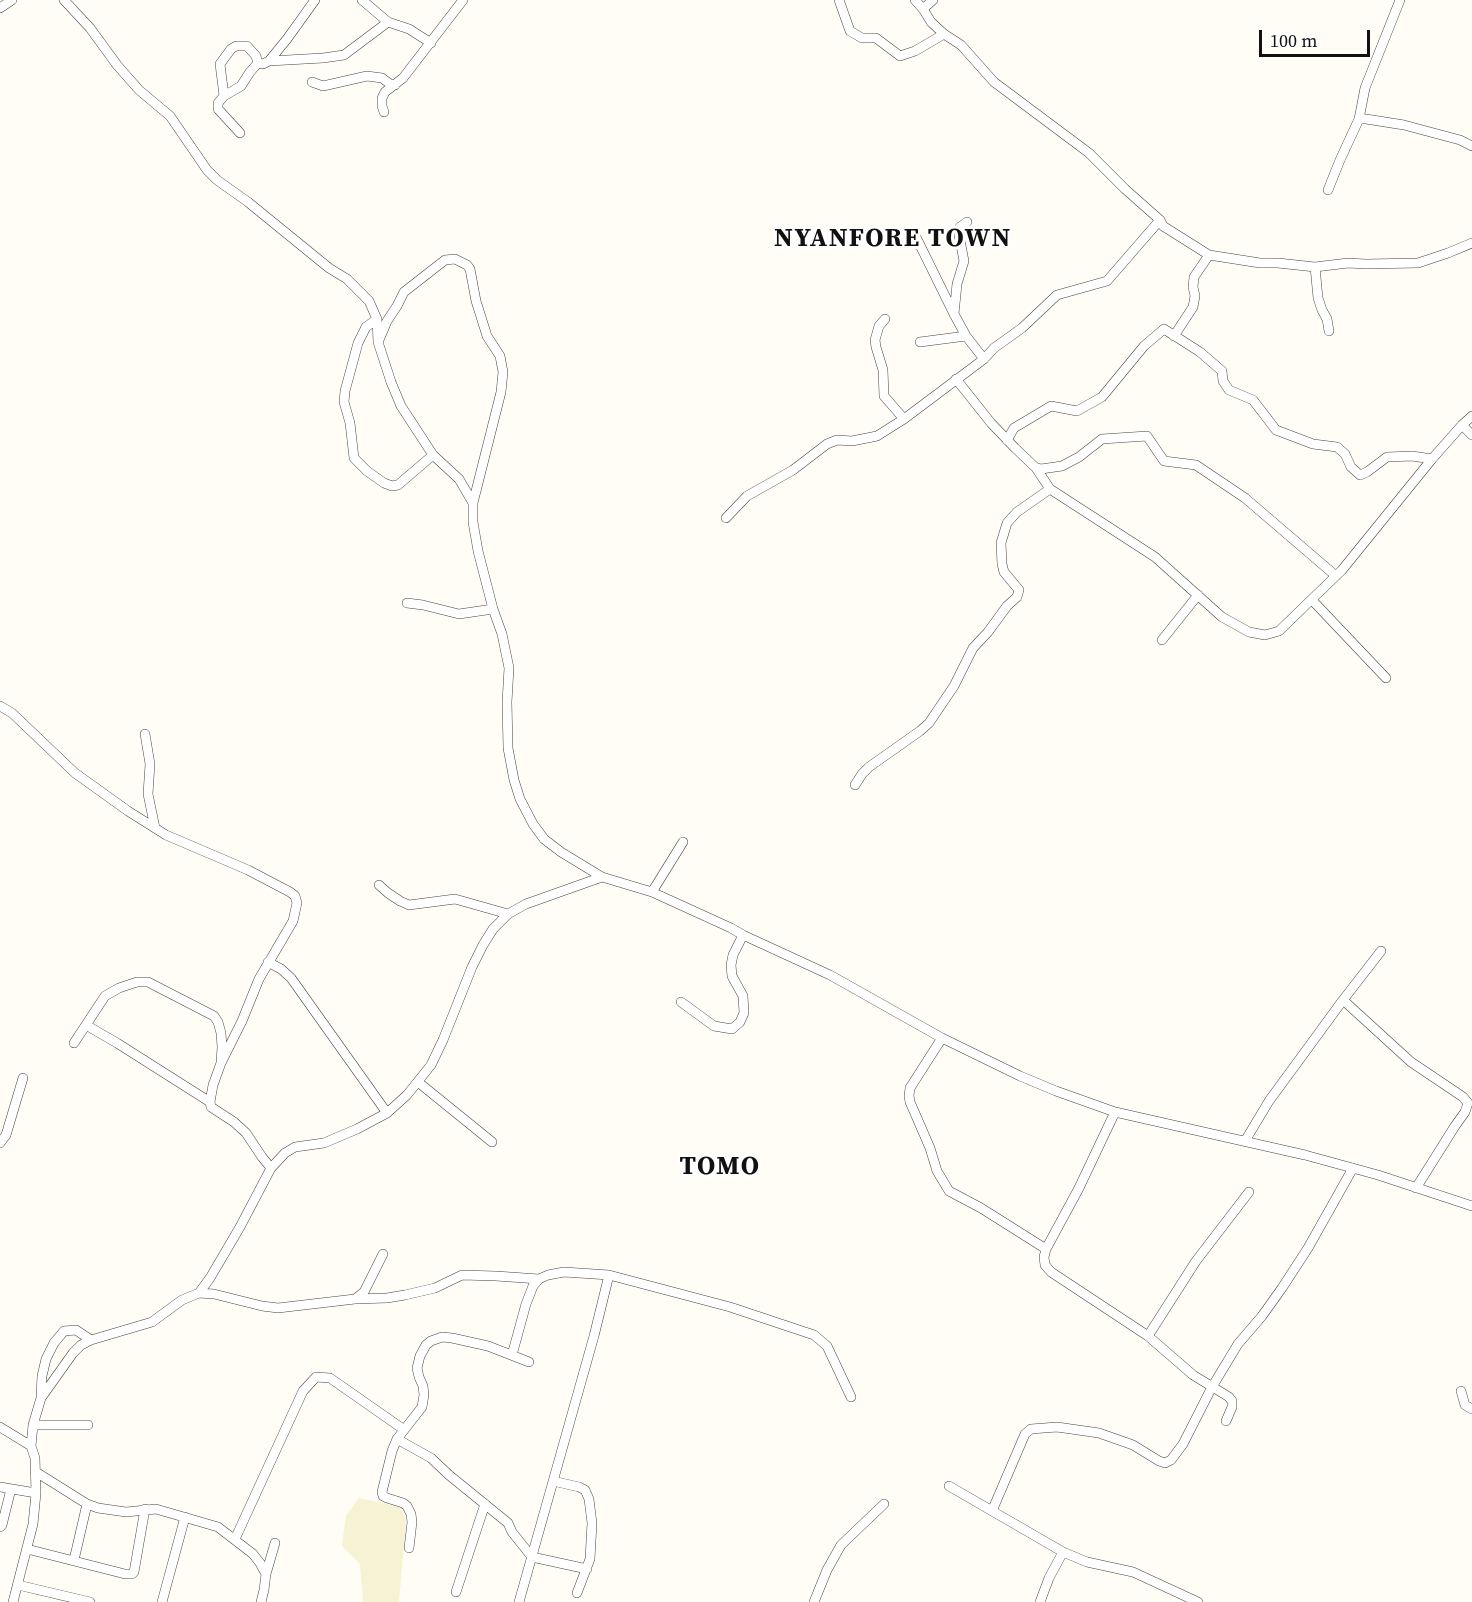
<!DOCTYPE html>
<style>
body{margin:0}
#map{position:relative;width:1472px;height:1602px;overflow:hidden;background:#fffdf5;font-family:"Source Serif 4",serif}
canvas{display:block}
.scale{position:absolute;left:1259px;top:30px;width:111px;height:27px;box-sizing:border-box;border:3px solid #111;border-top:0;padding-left:8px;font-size:18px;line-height:21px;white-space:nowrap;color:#111;-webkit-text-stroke:4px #fff;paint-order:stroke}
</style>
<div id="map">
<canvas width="1472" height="1602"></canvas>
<div class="scale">100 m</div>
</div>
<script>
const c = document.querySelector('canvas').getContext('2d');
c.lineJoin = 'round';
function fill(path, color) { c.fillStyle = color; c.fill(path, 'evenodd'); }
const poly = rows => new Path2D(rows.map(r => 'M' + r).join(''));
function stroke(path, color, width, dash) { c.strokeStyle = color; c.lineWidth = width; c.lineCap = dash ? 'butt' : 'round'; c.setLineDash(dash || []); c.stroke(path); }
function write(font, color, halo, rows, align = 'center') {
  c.font = font + ' "Source Serif 4",serif'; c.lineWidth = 6; c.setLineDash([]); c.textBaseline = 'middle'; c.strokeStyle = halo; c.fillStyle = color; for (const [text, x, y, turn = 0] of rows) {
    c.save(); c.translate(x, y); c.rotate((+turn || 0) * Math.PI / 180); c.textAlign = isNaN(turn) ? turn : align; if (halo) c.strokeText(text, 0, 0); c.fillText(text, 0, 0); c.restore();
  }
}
fill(poly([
 [359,1498,401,1507,406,1521,399,1602,363,1602,360,1564,342,1546,346,1515]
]), '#f6f3d4');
const minor = poly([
 [64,0,90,28,117,65,139,90,170,116,207,170,217,180,248,202,329,268,347,279,369,301,377,319,378,342,391,382,401,406,433,455,459,479,473,503,473,522,478,551,493,609,502,634,509,668,507,702,508,748,514,780,520,799,533,824,544,839,561,852,602,877,652,892,731,928,743,935,830,975,942,1038,1020,1076,1056,1091,1115,1112,1305,1155,1378,1175,1472,1206],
 [362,0,388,22,409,29,431,43],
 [839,0,850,31,862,38,876,38,900,56,915,51,944,34],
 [915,0,923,9,931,22,944,34,961,45,994,82,1089,153,1125,189,1160,220],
 [0,8,12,0],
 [923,9,933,0],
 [269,61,323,58,344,55,388,22],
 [312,82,323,86,367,76,382,78,390,84,395,85],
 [224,96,220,64,231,49,236,46,247,46,256,56,258,63],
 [384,112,382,106,382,98,385,92,403,78,463,0],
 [1359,119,1365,88,1400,0],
 [240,133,218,109,218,103,224,96,241,86,250,72,258,63,263,64,269,61,287,39,315,0],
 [1328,190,1340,160,1359,119,1366,119,1404,125,1460,140,1472,146],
 [913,231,954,314,966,336,984,359],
 [1315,267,1318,298,1322,310,1327,319,1329,331],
 [954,314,957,284,964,261,959,235,960,227,967,222],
 [377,319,366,327,358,343,345,391,344,402,350,423,354,458,367,471,384,483,392,486,398,485,433,455],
 [885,319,879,326,875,340,876,347,883,370,884,396,904,419],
 [1174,336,1193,307,1195,296,1193,287,1194,277,1209,255],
 [379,340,387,321,397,306,404,292,445,260,455,259,467,265,470,269,476,301,487,336,500,356,503,372,501,392,473,503],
 [920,342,966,336],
 [956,379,991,423,1015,448,1036,468,1050,489,1155,557,1222,617,1249,632,1265,635,1279,631,1342,570,1432,459,1462,425,1472,416],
 [1462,425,1472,435],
 [1007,440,1014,428,1051,406,1077,411,1102,397,1144,346,1164,329,1200,352,1222,371,1223,381,1229,390,1253,400,1276,430,1313,444,1337,447,1345,454,1351,467,1360,475,1367,472,1387,457,1412,456,1432,459],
 [1036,468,1041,469,1062,466,1079,457,1102,439,1147,436,1164,461,1196,465,1245,498,1336,576],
 [726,518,747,496,793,470,827,444,837,440,852,441,877,436,904,419,984,359,994,348,1022,328,1057,295,1107,281,1160,220,1163,226,1209,255,1260,263,1278,263,1315,267,1348,263,1366,264,1418,263,1448,253,1472,243],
 [1312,600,1386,678],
 [407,603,423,605,459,614,493,609],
 [1162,640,1198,595],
 [0,706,12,713,75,773,128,811,166,835,248,870,290,892,295,896,297,903,293,921,259,979,242,1021,221,1063],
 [145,734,150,764,148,794,155,828],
 [855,785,862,774,869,767,920,731,929,723,954,686,973,648,988,632,1007,606,1017,597,1019,590,1004,572,1002,564,1001,543,1007,523,1017,512,1050,489],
 [379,885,388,893,400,901,409,905,455,899,508,914],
 [652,892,683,842],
 [268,962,281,969,291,978,387,1113],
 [1343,1000,1411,1062,1463,1097,1468,1103,1465,1112,1455,1126,1416,1188],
 [681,1002,714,1026,732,1029,740,1022,744,1013,743,996,732,976,731,965,733,955,743,935],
 [86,1025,117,1043,210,1102],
 [942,1038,910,1088,909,1096,910,1102,930,1148,937,1171,949,1191,981,1208,1046,1249],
 [74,1043,105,996,119,988,137,982,148,982,214,1016,218,1022,221,1033,222,1047,221,1063,213,1085,210,1102,211,1107,234,1122,246,1133,262,1157,271,1168],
 [418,1082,492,1142],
 [1115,1112,1079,1188,1046,1249,1044,1257,1045,1265,1051,1272,1148,1336,1193,1375,1229,1397,1232,1401,1232,1407,1226,1421],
 [1245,1141,1269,1101,1343,1000,1381,951],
 [0,1143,6,1135,23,1078],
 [199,1293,214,1294,262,1306,278,1308,355,1299,387,1298,405,1295,435,1288,462,1275,496,1276,539,1279,548,1275,564,1272,609,1275,730,1307,814,1335,827,1346,851,1397],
 [355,1299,364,1292,383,1254],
 [1148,1336,1196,1261,1249,1192],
 [512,1355,526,1304,533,1286,539,1279],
 [1461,1391,1465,1405,1472,1409],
 [41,1396,42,1376,46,1359,54,1343,64,1331,76,1330,91,1340],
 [33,1425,88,1425],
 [0,1427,31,1446,35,1458,36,1493,33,1524,13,1602],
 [397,1439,431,1458,449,1475,508,1523,512,1532,532,1557,587,1569],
 [31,1446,33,1425,41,1398,73,1353,81,1345,91,1340,152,1322,182,1300,199,1293,210,1278,240,1227,271,1168,285,1153,295,1147,324,1143,357,1129,387,1113,407,1095,431,1065,443,1040,472,967,483,945,493,929,508,914,526,904,602,877],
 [36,1472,87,1504,98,1508,126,1512,156,1509,218,1527,253,1554,260,1563,266,1574],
 [553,1481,579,1487,585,1490,589,1499,592,1523,590,1559,577,1593],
 [949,1486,1063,1552,1087,1562,1133,1572,1198,1602],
 [0,1487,36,1493],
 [992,1511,1025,1434,1031,1429,1057,1427,1099,1433,1133,1445,1159,1461,1165,1463,1171,1460,1183,1444,1212,1387,1238,1344,1262,1316,1282,1288,1308,1248,1353,1168],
 [0,1527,2,1525,11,1489],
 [235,1539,303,1391,316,1377,330,1378,403,1429],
 [409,1548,412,1522,411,1514,407,1506,403,1503,387,1498,383,1496,382,1492,392,1451,397,1439,422,1407,424,1395,423,1386,419,1377,417,1368,420,1356,426,1345,431,1341,442,1337,452,1338,488,1346,529,1362],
 [27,1549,125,1574,132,1574,134,1572,145,1509],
 [74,1560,87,1504],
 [18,1585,90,1602],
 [456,1592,485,1504],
 [162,1602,185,1517],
 [261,1602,264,1590,266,1574,275,1543],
 [519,1602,594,1336,609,1275],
 [814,1602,827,1570,841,1545,884,1504],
 [1040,1602,1049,1578,1063,1552]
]);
stroke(minor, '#444', 10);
stroke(minor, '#fff', 9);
c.letterSpacing = '1.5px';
write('bold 26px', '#111', '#fff', [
 ["NYANFORE TOWN",893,239],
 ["TOMO",720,1167]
]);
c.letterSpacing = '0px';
</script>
